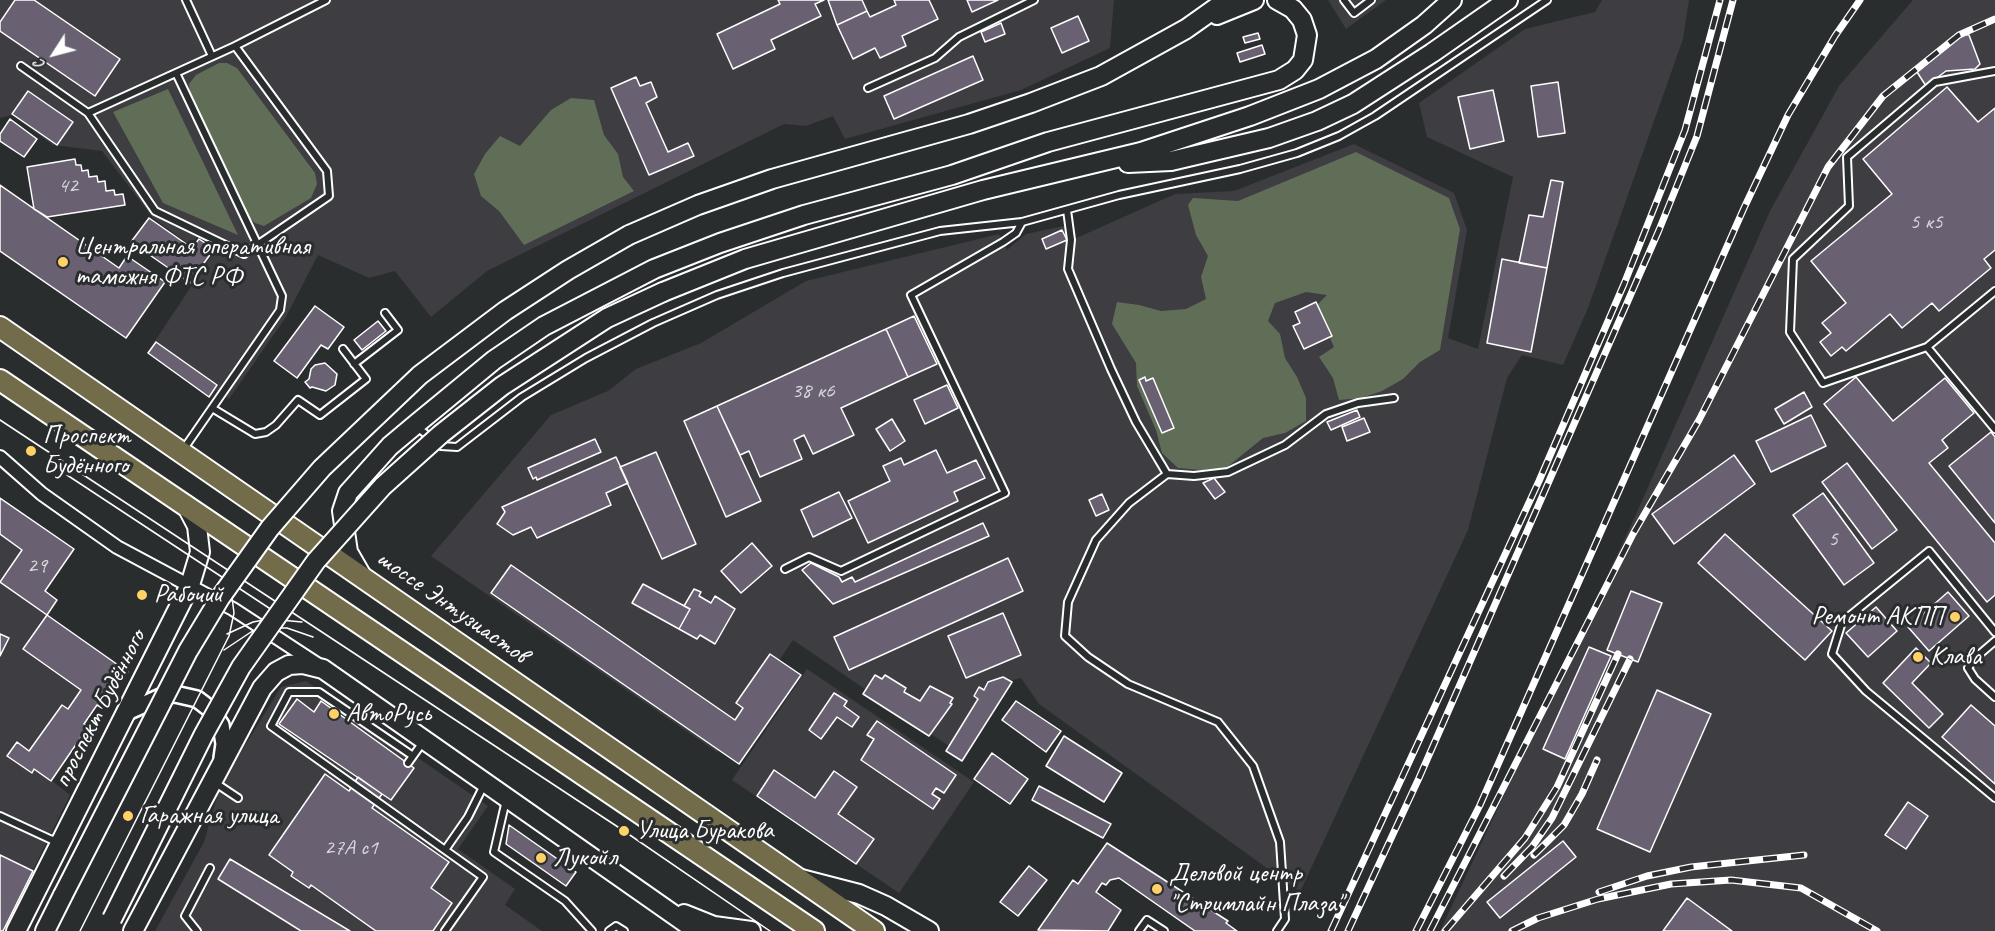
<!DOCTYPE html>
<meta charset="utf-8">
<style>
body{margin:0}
#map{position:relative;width:1995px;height:931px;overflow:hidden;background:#2a2d2e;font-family:Caveat,sans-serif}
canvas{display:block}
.north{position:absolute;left:24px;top:24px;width:60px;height:60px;-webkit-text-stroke:4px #2a2d2e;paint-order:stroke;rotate:234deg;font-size:16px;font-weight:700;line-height:24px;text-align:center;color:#fff}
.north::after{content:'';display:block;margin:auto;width:21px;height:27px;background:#fff;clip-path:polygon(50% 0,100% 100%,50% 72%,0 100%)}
</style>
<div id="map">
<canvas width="1995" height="931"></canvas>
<div class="north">С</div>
</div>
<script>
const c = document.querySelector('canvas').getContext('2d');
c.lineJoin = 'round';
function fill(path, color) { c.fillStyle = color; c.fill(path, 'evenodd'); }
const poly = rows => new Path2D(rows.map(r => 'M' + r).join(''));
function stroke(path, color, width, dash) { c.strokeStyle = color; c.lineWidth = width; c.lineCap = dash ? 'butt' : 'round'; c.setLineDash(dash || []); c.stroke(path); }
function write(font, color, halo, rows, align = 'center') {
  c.font = font + ' Caveat,sans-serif'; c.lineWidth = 6; c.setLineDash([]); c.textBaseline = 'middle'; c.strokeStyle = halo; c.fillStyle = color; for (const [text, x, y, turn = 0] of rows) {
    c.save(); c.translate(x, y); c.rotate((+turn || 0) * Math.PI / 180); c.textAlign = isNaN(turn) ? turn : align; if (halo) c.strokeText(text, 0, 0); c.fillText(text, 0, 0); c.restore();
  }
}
fill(poly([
 [0,0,1114,0,1110,48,1021,90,845,139,833,116,806,126,784,124,487,271,431,317,395,271,369,278,318,255,286,317,229,399,216,390,210,398,147,353,216,249,197,237,191,246,153,218,102,151,53,145,12,115,0,118],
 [1328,0,1386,0,1346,29],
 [1602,0,1689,0,1683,39,1588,308,1563,365,1522,355,1507,378,1468,530,1300,892,1039,704,1021,678,991,685,950,747,793,640,717,752,431,556,551,415,608,391,636,369,701,343,806,281,999,234,1007,250,1026,234,1064,226,1072,240,1175,194,1234,191,1354,144,1454,193,1467,230,1448,338,1478,349,1513,177,1427,137,1419,103,1525,29,1595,12],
 [1913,0,1995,0,1995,931,1440,931,1633,521,1770,211,1839,86],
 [0,498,74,549,45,591,57,600,47,615,128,672,102,708,97,705,84,724,88,727,51,780,70,795,3,931,0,931],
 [807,669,974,782,899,893,732,780],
 [306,681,488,806,458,849,515,889,505,905,542,931,155,931,204,842,220,786,281,687]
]), '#3d3d42');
fill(poly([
 [219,63,227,63,237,68,315,173,317,184,311,198,264,226,255,223,249,217,190,96,189,84,196,75],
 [168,89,238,235,163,203,113,112],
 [571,98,594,100,604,135,618,154,623,177,634,191,524,245,499,211,481,196,474,174,485,154,500,136,520,146,551,110],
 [1356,152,1449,198,1460,229,1440,350,1420,362,1403,379,1382,391,1361,398,1339,400,1333,378,1319,357,1334,347,1316,306,1327,295,1306,292,1275,303,1268,321,1280,334,1285,358,1297,377,1306,398,1306,421,1285,433,1263,438,1226,468,1201,470,1178,468,1162,453,1156,430,1137,386,1136,363,1112,324,1117,302,1139,305,1161,311,1186,309,1206,299,1201,277,1208,256,1196,235,1188,205,1193,198,1238,201]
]), '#606e57');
const building = poly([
 [15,0,34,0,120,59,95,96,0,31,0,22,15,0],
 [778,0,824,0,815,4,821,16,771,40,775,49,733,69,717,34,780,4,778,0],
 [828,0,862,0,867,11,837,25,828,0],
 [894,0,929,0,938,19,902,36,906,46,880,58,875,48,853,59,837,25,867,11,870,17,896,5,894,0],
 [967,0,998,0,972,12,967,0],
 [1078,16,1089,41,1062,53,1051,28,1078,16],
 [1001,23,1005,34,985,42,981,32,1001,23],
 [1258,33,1260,39,1245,43,1243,37,1258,33],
 [1963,34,1969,35,1980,64,1975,69,1946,71,1926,86,1917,72,1963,34],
 [1262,45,1265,54,1240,62,1237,53,1262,45],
 [973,56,983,80,894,119,884,96,973,56],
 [636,77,640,86,651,82,657,97,646,103,668,152,688,143,694,156,649,175,611,88,636,77],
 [1558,82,1565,133,1538,137,1531,86,1558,82],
 [1947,87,1978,122,1995,108,1995,250,1984,259,1991,268,1939,311,1932,303,1902,328,1890,314,1846,351,1842,347,1831,356,1820,342,1831,333,1822,323,1846,303,1811,261,1892,194,1863,159,1947,87],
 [1493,90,1504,141,1470,149,1458,97,1493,90],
 [28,91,73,122,57,145,12,114,28,91],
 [10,119,37,139,24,157,0,141,0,134,10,119],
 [75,159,76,165,81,165,82,171,88,170,89,177,97,176,98,182,105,181,106,191,114,190,115,195,123,194,125,205,47,217,34,209,27,167,75,159],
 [1551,180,1563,182,1547,268,1519,263,1529,215,1543,217,1551,180],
 [0,185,119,268,127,256,165,282,126,338,0,251,0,185],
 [149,218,192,248,199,239,214,249,190,283,131,242,149,218],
 [1062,230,1067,240,1046,249,1042,239,1062,230],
 [1502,259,1547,268,1531,352,1487,343,1502,259],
 [1316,302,1332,336,1304,349,1293,326,1300,323,1295,312,1316,302],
 [315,306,344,327,328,349,321,345,297,378,274,361,315,306],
 [914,316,937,364,908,377,886,329,914,316],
 [378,321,386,331,362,350,354,340,378,321],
 [886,329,908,377,841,408,854,435,813,454,804,435,794,440,802,459,760,477,749,451,740,455,717,406,886,329],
 [156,342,217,385,209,397,148,353,156,342],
 [325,363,337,374,335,385,326,391,312,387,310,388,305,382,309,379,311,369,315,365,325,363],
 [1145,377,1146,381,1153,378,1174,428,1162,433,1139,380,1145,377],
 [1856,377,1893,421,1945,378,1974,413,1942,440,1948,448,1929,463,1995,543,1995,595,1987,602,1824,404,1856,377],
 [947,385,958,408,925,424,914,400,947,385],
 [1804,392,1812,407,1784,424,1775,409,1804,392],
 [717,406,761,501,726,517,684,421,717,406],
 [1357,410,1360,417,1331,430,1327,422,1357,410],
 [1811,415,1826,446,1771,472,1756,441,1811,415],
 [1364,418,1370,432,1347,441,1342,427,1364,418],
 [892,419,905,441,890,451,876,429,892,419],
 [1991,432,1995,437,1995,523,1949,466,1991,432],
 [595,439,601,452,537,480,536,477,533,479,528,468,595,439],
 [936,450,947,473,976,460,985,478,954,492,958,501,868,543,848,501,890,481,883,466,901,458,904,465,936,450],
 [656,452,696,544,662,559,620,467,656,452],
 [1734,455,1755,484,1674,544,1652,514,1734,455],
 [616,457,628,483,606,493,611,505,537,538,531,527,513,535,497,524,505,512,502,507,616,457],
 [1847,463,1897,530,1872,549,1822,482,1847,463],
 [1214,478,1225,492,1215,499,1203,483,1214,478],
 [839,492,852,518,813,537,801,510,839,492],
 [1823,493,1874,563,1844,585,1793,515,1823,493],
 [1102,494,1109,510,1096,516,1089,500,1102,494],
 [0,498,74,549,45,591,57,600,47,615,0,582,22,550,0,534,0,498],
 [983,523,989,536,833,604,802,570,811,563,839,577,842,582,852,577,855,582,983,523],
 [1725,534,1832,631,1805,660,1698,563,1725,534],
 [752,543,772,566,741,593,721,571,752,543],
 [1008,558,1023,591,849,670,834,637,1008,558],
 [511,565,735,720,743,708,736,703,770,654,801,675,739,764,491,593,511,565],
 [643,584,690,609,679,629,632,603,643,584],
 [694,589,701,592,699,596,711,603,715,596,735,609,715,644,700,635,697,639,679,629,690,609,684,606,694,589],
 [1631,591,1662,603,1638,662,1607,650,1631,591],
 [1948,592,1969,616,1929,651,1908,627,1948,592],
 [1876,607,1897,631,1868,657,1846,633,1876,607],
 [1003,613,1021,655,966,678,948,636,1003,613],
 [47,615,128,672,102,708,97,705,84,724,88,727,51,781,34,769,32,773,7,756,17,742,29,751,62,705,68,709,81,690,23,649,47,615],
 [0,634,9,638,0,656,0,634],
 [1589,647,1611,656,1565,759,1543,749,1589,647],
 [1916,648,1931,663,1912,683,1943,714,1929,728,1883,683,1916,648],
 [875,675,882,679,885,675,906,688,904,692,920,701,930,686,953,698,950,703,952,704,929,736,863,694,875,675],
 [1003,677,1012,682,962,761,946,751,978,699,974,696,979,687,984,690,988,682,1003,677],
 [1657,690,1711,714,1650,852,1597,829,1657,690],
 [834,693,847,701,844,706,859,717,852,727,837,717,821,739,809,730,834,693],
 [297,699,314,712,321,701,414,768,391,800,279,724,297,699],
 [1016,701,1061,731,1046,752,1002,720,1016,701],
 [1971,705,1995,726,1995,784,1942,737,1971,705],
 [877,721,956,775,944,793,936,788,932,794,940,799,933,809,861,760,874,739,867,735,877,721],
 [1064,736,1122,773,1104,802,1046,766,1064,736],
 [992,753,1028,779,1010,804,974,779,992,753],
 [774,770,815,798,834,771,857,787,838,814,874,839,856,864,757,796,774,770],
 [325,774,349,791,358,777,382,794,372,808,449,862,431,888,452,903,433,931,376,931,311,885,309,888,291,876,293,872,269,855,325,774],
 [1039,786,1111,824,1103,838,1032,800,1039,786],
 [1908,802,1928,816,1906,849,1885,835,1908,802],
 [509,825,576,872,566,886,506,844,509,825],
 [1563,841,1576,857,1500,918,1487,902,1563,841],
 [1107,843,1228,921,1226,923,1237,931,1195,931,1119,878,1110,880,1106,885,1102,883,1096,892,1121,910,1108,931,1038,930,1073,880,1078,884,1107,843],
 [0,855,33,871,3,931,0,931,0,855],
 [230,859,350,931,301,931,218,879,230,859],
 [1029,866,1047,880,1018,916,1000,902,1029,866],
 [1687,898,1732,931,1663,931,1687,898]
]);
fill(building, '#696172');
stroke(building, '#fff', 1.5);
const service = poly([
 [186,0,212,56],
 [1344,0,1354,13,1371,0],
 [235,46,326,0],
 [21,66,88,113,235,46,327,171,329,196,244,254,155,211,88,113],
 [1995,71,1935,82,1847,157,1849,206,1793,259,1790,332,1823,383,1927,347,1995,429],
 [176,73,282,296,280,310,183,450],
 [868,88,935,58,959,37,1034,0],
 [1067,210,1071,240,1068,269,1111,369,1136,422,1167,474],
 [1927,347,1995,291],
 [354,364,398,330,385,313],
 [212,408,255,434,266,432,276,425,298,400,320,415,366,379,343,349],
 [417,427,441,446,457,447,522,397,586,358,653,323,717,295,783,273,940,231,1022,222,1119,195,1240,169,1297,153,1339,136,1375,116,1547,0],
 [785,569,809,557,841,571,1005,493,911,295,1003,242,1016,233,1022,222],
 [1995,632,1929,551,1842,622,1832,654,1866,691,1995,798],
 [1995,641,1974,659,1968,668,1975,679,1995,697],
 [413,756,319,692,289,692,271,726,445,850,468,817,484,785],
 [408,763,423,742],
 [214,782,238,798],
 [506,800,494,852,565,901,592,931],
 [0,816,52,840,57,839],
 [197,931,185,916,210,868],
 [445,931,483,877,445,850],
 [609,931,616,926,624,931],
 [1139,931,1147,920,1164,931],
 [1277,931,1285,919,1280,842,1253,766,1218,722,1128,684,1088,657,1065,636,1068,602,1096,540,1129,503,1167,474,1194,476,1228,472,1285,445,1326,414,1358,403,1394,398]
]);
const minor = poly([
 [0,457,42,494,117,547,233,609,317,664]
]);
const tertiary = poly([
 [127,712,165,695,175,694,197,699,210,709,221,725,224,744,222,758]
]);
const secondary = poly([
 [1217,15,1254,0],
 [1128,163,1171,161,1269,138,1317,121,1353,104,1432,53,1508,0],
 [629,235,698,205,772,179,969,124,1031,103,1101,76,1186,29,1227,0],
 [663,292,745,259,983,190,1141,152,1250,116,1319,89,1376,59,1424,25,1452,0],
 [363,578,348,552,342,511,348,493,390,446,415,425,494,360,544,326,654,269,720,243,804,215,952,175,1048,142,1279,80,1295,70,1303,60,1307,35,1302,20,1293,9,1277,0],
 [801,879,859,894,886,906,929,931],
 [684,914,714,926,751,931],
 [16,931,190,585,200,552,197,526,186,505],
 [45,931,63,895],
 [133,931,262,688,276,672,289,665,303,664,323,669,697,931]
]);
const primary = poly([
 [0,327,874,931],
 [0,380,814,931]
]);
stroke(service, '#fff', 10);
stroke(minor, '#fff', 16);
stroke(tertiary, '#fff', 20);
stroke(secondary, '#fff', 22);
stroke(primary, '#fff', 24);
stroke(service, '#2a2d2e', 6);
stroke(minor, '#2a2d2e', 12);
stroke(tertiary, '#2a2d2e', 15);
stroke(secondary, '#2a2d2e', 18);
stroke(primary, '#726c4b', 20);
stroke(poly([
 [0,420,624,831,770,931],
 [67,475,272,610],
 [227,634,253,622,269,619,302,622],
 [224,650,251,632,271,628,287,628,313,637],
 [80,931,229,636,234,613,232,597,224,579]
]), '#fff', 1.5);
const rail = poly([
 [1534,855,1564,825,1582,794,1597,760],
 [1504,876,1532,847,1552,818,1630,659],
 [1599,892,1647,876,1691,867,1804,855],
 [1331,931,1539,481,1624,284,1685,130,1720,0],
 [1348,931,1419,778,1659,230,1697,136,1733,0],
 [1416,931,1480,805,1744,208,1788,115,1835,36,1860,0],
 [1430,931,1633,534,1699,420,1828,167,1883,96,1959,35,1995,19],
 [1445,931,1525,838,1557,787,1618,654],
 [1512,931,1538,918,1598,899,1671,884,1731,880,1801,888,1877,931]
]);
stroke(rail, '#fff', 7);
stroke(rail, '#2a2d2e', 4.5, [14]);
const secondaryBridge = poly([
 [63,895,188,651,220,598,270,528,322,468,420,375,505,311,568,270,629,235],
 [112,919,204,734,241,667,316,561,383,486,441,434,502,386,607,318,663,292]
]);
stroke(secondaryBridge, '#fff', 22, []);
stroke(secondaryBridge, '#2a2d2e', 18);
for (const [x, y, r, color] of [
 [63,262,6,"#ffd166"],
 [31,451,6,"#ffd166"],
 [142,595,6,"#ffd166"],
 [1955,617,6,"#ffd166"],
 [1918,657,6,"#ffd166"],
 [334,714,6,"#ffd166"],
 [128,816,6,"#ffd166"],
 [624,831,6,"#ffd166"],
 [541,858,6,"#ffd166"],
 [1157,889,6,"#ffd166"]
]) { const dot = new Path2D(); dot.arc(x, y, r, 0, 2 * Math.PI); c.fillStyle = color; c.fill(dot); stroke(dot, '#2a2d2e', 2); }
write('22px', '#dad8dc', null, [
 ["42",68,186],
 ["5 к5",1926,222],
 ["38 к6",813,391],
 ["5",1833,539],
 ["29",37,566],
 ["27А с1",351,848]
]);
write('26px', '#fff', '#2a2d2e', [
 ["Центральная оперативная",75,247],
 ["таможня ФТС РФ",75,277],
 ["Проспект",43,436],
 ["Будённого",43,466],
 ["Рабочий",154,595],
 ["Ремонт АКПП",1943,617,"right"],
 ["Клава",1930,657],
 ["АвтоРусь",346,714],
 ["Гаражная улица",140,816],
 ["Улица Буракова",636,831],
 ["Лукойл",553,858],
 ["Деловой центр",1169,874],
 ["\"Стримлайн Плаза\"",1169,904]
], 'left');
write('26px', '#fff', '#2a2d2e', [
 ["шоссе Энтузиастов",452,607,35],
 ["проспект Будённого",100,709,-63]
]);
</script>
